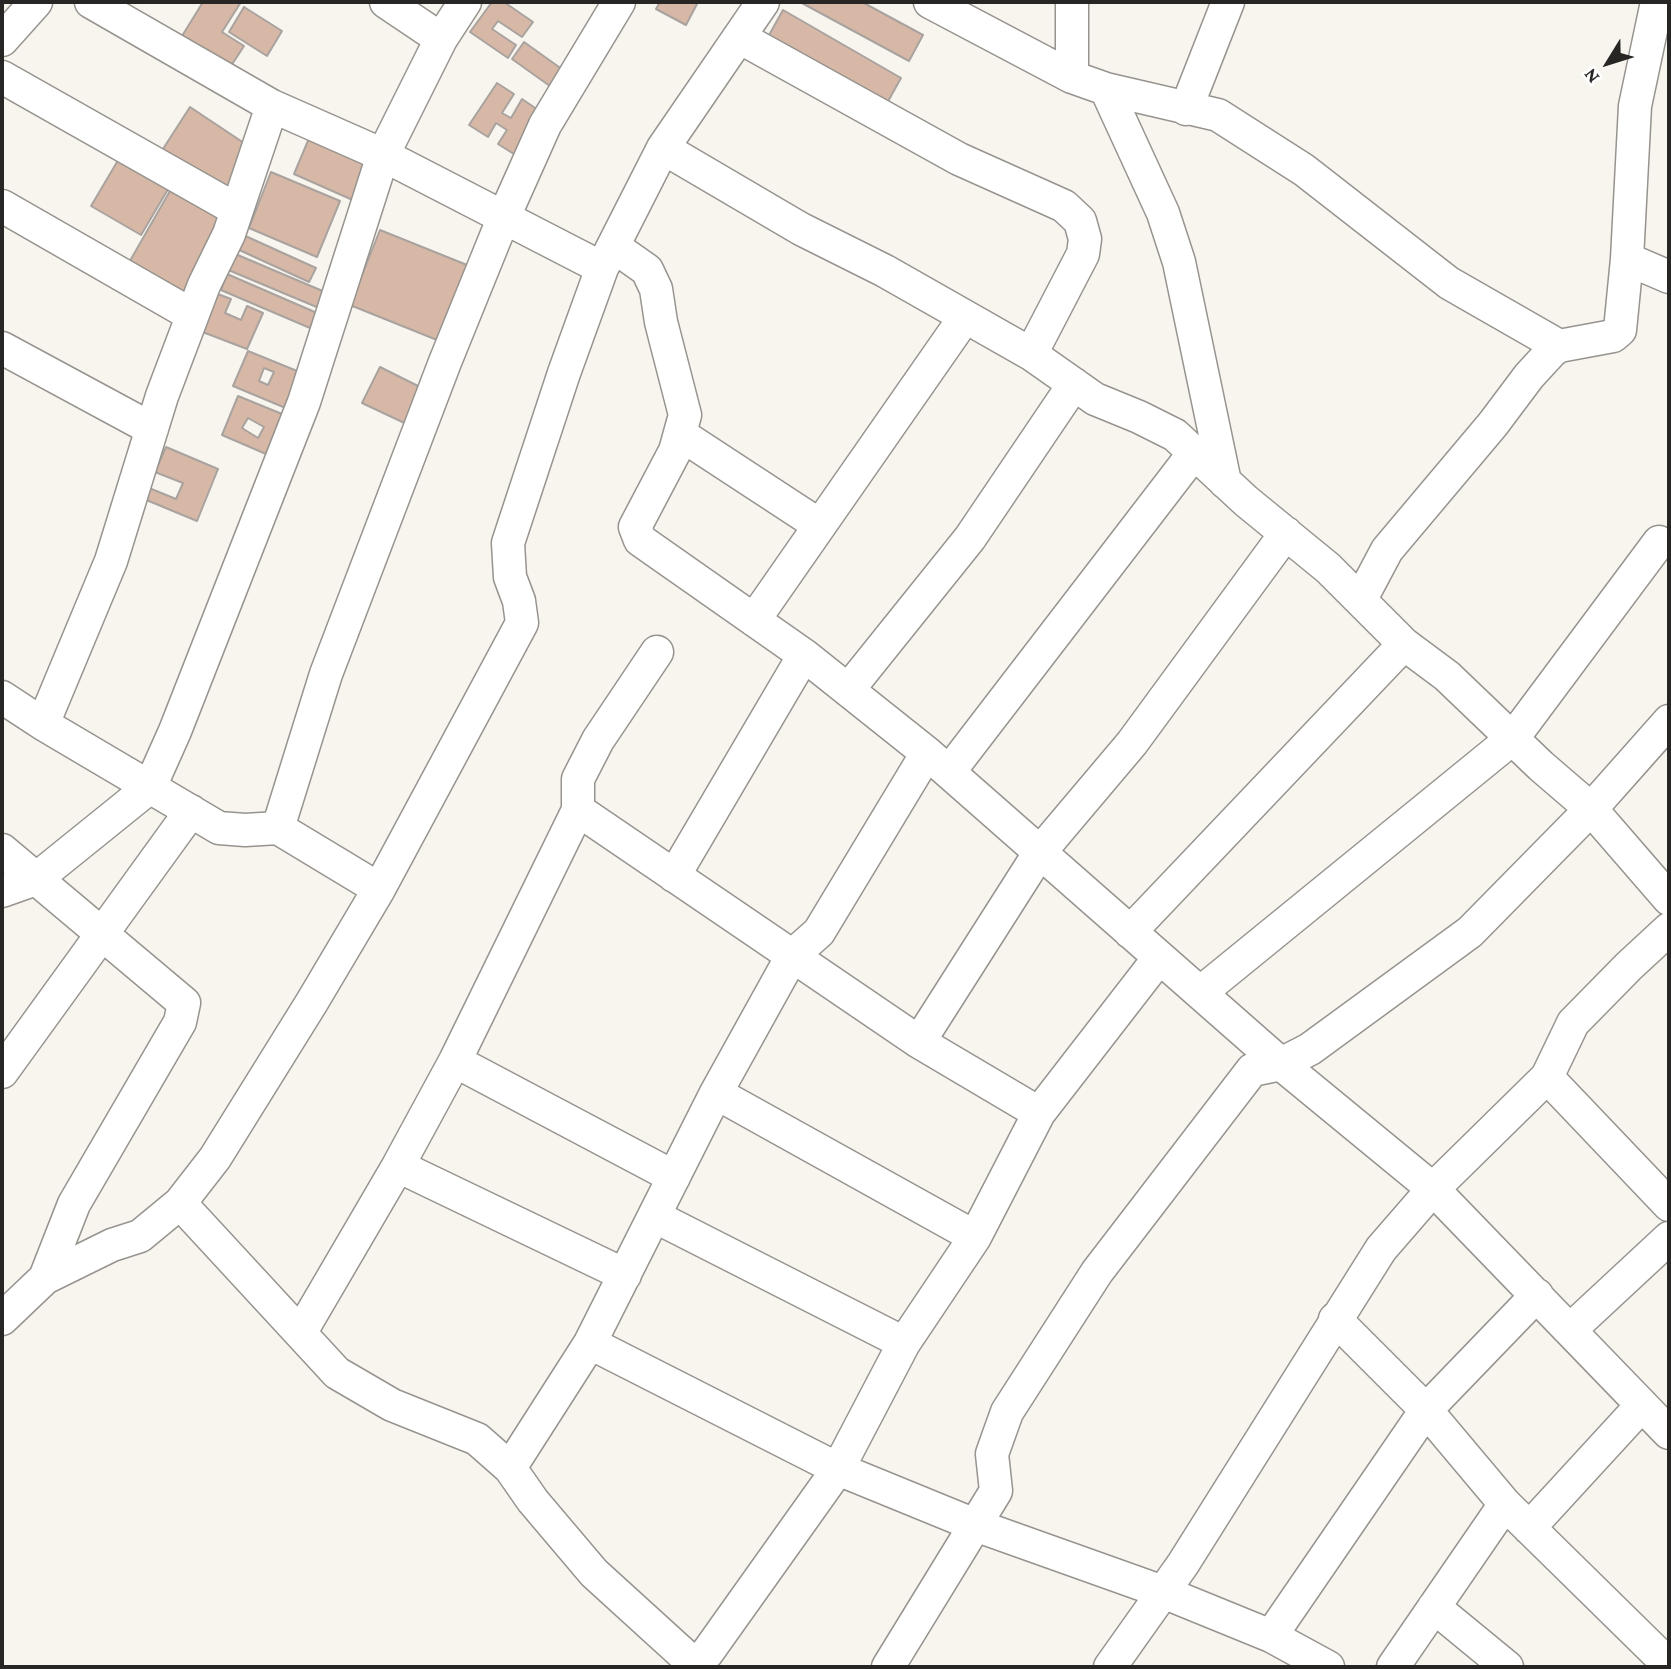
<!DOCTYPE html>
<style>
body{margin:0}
#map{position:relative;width:1671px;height:1669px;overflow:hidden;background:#f8f4ee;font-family:"Crimson Pro",serif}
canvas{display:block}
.frame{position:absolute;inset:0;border:4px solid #282624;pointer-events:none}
.north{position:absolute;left:1573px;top:28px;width:70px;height:70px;-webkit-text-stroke:5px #fff;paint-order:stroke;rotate:232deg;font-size:19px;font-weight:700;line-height:28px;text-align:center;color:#282624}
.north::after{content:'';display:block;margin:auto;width:24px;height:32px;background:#282624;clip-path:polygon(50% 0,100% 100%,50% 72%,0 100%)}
</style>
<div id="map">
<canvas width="1671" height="1669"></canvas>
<div class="frame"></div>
<div class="north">N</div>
</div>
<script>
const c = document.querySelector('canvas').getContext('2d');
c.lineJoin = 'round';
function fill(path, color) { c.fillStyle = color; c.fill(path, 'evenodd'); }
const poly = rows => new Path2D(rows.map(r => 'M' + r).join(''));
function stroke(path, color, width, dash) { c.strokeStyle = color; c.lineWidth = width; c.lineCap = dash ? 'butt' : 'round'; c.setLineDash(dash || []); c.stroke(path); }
const building = poly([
 [203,2,241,2,222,32,244,46,231,66,182,36,203,2],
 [492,2,504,2,533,22,522,37,498,21,492,29,516,45,508,58,470,32,492,2],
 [660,2,698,2,686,25,656,9,660,2],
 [800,2,862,2,923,35,909,61,800,2],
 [244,7,282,31,267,56,229,32,244,7],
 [783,10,901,78,886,105,768,37,783,10],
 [524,42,566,72,554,89,512,59,524,42],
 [497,83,514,94,502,113,511,118,522,99,544,114,517,156,498,144,507,130,496,123,488,137,469,125,497,83],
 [190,107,253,149,224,193,161,152,190,107],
 [310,136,371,164,355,201,294,174,310,136],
 [120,157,170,186,141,235,91,206,120,157],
 [271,172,340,201,317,257,249,228,271,172],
 [174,184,232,218,185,300,127,266,174,184],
 [380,230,472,267,442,342,350,305,380,230],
 [241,234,316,268,309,282,235,248,241,234],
 [233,253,325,292,319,308,226,269,233,253],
 [227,274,317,313,310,328,221,290,227,274],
 [215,293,231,299,225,313,241,320,247,306,263,313,247,349,200,331,215,293],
 [248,351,302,373,288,409,233,386,248,351],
 [264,368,274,372,268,385,259,381,264,368],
 [380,367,430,392,413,427,362,403,380,367],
 [238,396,282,414,266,454,222,435,238,396],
 [248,418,264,427,258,438,242,428,248,418],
 [166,447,218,469,197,521,144,499,149,488,176,499,183,483,155,472,166,447]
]);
fill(building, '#d7b8a7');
stroke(building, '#a9a39f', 2);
const street = poly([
 [91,2,272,106,383,155,602,268],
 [386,2,441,39],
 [930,2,1072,77,1106,89,1218,115,1304,170,1449,283,1559,346],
 [1072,2,1072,77],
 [739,37,959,159,1064,206,1080,221,1085,239,1083,254,1031,354],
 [2,40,36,2],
 [2,77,237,210],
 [1106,89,1163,213,1179,262,1225,482],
 [1186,109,1228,2],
 [663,148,801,229,885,271,1031,354,1095,399,1139,417,1175,435,1246,501,1328,568,1404,644,1447,676,1541,766,1591,809,1669,899],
 [2,206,192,315],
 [613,246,647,270,656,289,661,322,685,415,675,451,635,527,640,540,804,655,927,753,1281,1064,1433,1189,1669,1433],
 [1627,259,1669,277],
 [2,348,152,429],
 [680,434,819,525],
 [1361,599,1387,550,1493,424,1529,376,1552,351,1559,346,1613,336,1620,330,1627,259,1635,106,1657,2],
 [754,620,965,317],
 [848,690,970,538,1074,384],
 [2,697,43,724,219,828,245,830,278,828,379,889],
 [43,724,111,561,162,396,204,285,229,234,272,106],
 [949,772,1194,453],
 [578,810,919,1042,1039,1113],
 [278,828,326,674,445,362,503,219,545,125,619,2],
 [2,850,184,1003,180,1022,74,1204,45,1278],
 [674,876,804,655],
 [2,891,36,879,150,787,175,731,304,402,383,155,441,39,465,2],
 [1130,932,1404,644],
 [1200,993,1513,738,1659,542],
 [919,1042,1040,852,1132,743,1286,533],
 [455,1061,674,1177],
 [2,1072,191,811],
 [1547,1077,1669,1205],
 [716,1093,975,1237],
 [398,1166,625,1275],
 [180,1203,337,1373,392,1405,477,1439,510,1468,533,1501,594,1573,694,1664],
 [654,1216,904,1343],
 [2,1319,45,1278,112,1245,140,1236,180,1203,215,1158,312,1002,379,889,522,623,519,601,510,577,508,543,564,373,602,268,663,148,763,2],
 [1335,1319,1426,1410,1505,1504,1669,1665],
 [1570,1330,1669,1238],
 [301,1332,398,1166,455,1061,578,810,578,779,598,740,657,652],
 [590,1343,838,1469,975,1525,1163,1592,1271,1636,1328,1667],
 [510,1468,590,1343,716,1093,792,956,819,932,927,753],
 [1529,1528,1642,1405],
 [1434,1607,1507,1667],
 [1271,1636,1426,1410,1537,1295],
 [691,1667,707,1653,838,1469,904,1343,975,1237,1039,1113,1159,958],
 [888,1667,996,1491,992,1454,1007,1412,1097,1272,1252,1070,1281,1064,1310,1049,1470,932,1591,809,1669,721],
 [1110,1667,1183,1564,1381,1249,1433,1189,1547,1077,1573,1023,1629,966,1669,929],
 [1393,1667,1505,1504]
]);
stroke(street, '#97948f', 35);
stroke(street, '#fff', 32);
</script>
